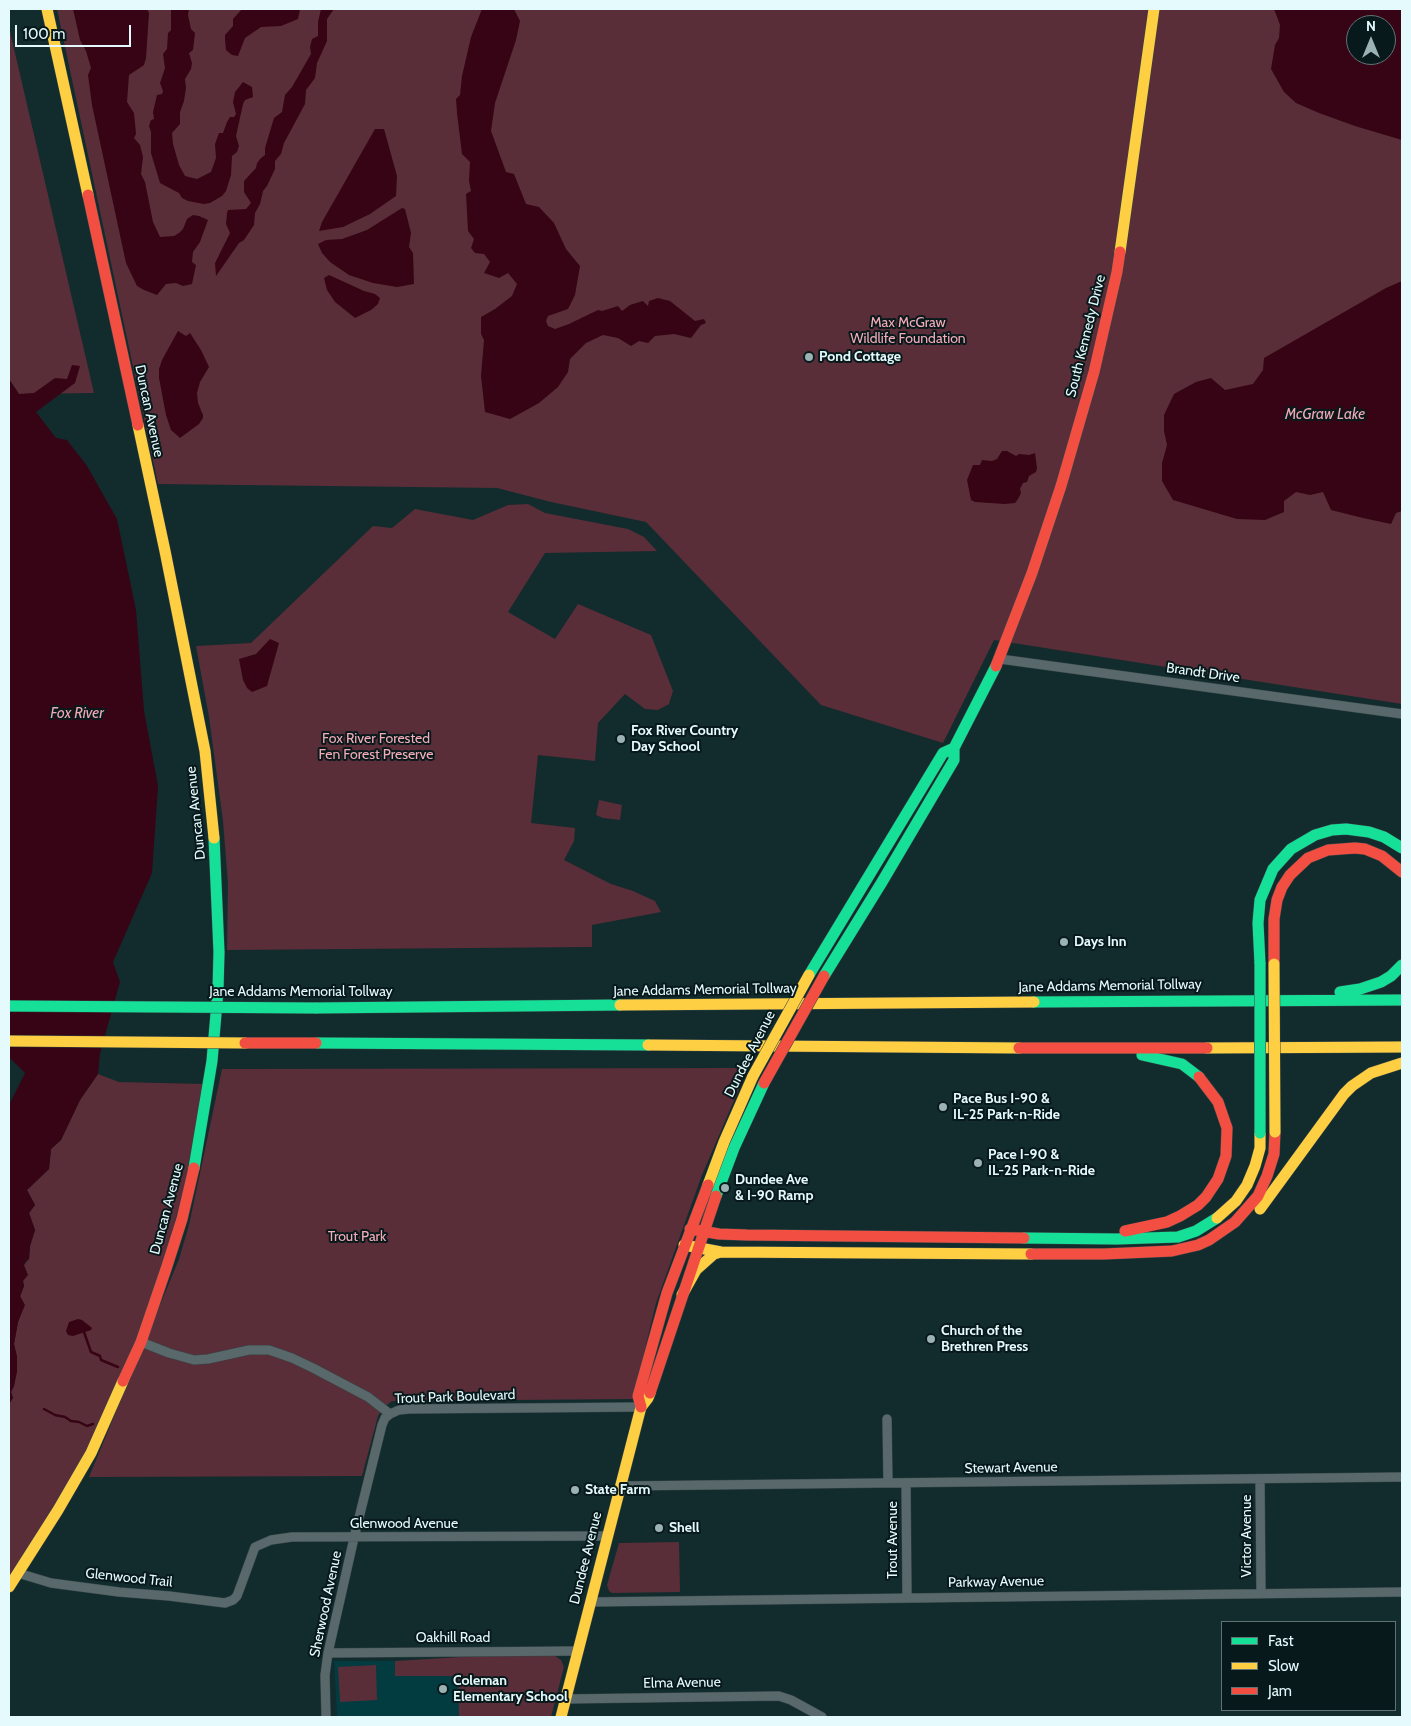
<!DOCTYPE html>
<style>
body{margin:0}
#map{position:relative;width:1411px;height:1726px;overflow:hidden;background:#122b2d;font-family:Cabin,sans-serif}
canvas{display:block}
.frame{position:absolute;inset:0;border:10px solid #e4fafc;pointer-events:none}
.legend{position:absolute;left:1221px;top:1621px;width:175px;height:90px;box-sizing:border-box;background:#08191b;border:1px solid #607375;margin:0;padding:6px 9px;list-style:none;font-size:15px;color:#e4fafc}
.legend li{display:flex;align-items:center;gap:10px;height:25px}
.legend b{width:25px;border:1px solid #607375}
.north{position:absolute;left:1346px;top:15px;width:50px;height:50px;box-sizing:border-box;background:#08191b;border:1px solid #607375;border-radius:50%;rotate:0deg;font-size:14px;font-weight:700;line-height:20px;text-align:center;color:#e4fafc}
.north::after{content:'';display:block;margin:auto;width:18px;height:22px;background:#9ab2b4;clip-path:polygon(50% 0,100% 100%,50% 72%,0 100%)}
.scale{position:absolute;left:15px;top:25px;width:116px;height:22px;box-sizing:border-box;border:2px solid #e4fafc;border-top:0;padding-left:6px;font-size:15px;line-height:18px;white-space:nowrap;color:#e4fafc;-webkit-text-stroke:4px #08191b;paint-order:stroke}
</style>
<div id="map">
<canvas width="1411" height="1726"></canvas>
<div class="frame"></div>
<ul class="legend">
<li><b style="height:6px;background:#16e098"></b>Fast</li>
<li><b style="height:6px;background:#ffcf43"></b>Slow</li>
<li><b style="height:6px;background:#f24e42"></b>Jam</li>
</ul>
<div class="north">N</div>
<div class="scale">100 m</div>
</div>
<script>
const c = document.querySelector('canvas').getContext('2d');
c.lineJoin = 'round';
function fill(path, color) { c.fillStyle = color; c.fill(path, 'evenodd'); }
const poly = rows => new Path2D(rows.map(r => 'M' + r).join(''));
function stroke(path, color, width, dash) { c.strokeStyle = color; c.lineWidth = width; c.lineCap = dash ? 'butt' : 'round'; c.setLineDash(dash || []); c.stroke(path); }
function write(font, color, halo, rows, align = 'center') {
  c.font = font + ' Cabin,sans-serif'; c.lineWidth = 4; c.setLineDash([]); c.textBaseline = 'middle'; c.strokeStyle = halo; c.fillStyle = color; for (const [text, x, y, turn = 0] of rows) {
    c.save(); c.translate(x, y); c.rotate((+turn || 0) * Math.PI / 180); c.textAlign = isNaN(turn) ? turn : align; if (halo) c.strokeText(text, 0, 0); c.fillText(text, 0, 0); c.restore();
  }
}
fill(poly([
 [559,1660,544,1717,337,1717,334,1661]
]), '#023b40');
fill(poly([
 [57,9,1402,9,1402,704,994,640,943,743,821,705,646,522,551,502,497,488,158,484],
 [1356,25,1386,25,1386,55,1356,55],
 [9,27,94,393,19,394,9,379],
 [528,504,545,513,628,529,644,537,657,551,545,553,508,612,555,639,578,604,651,635,673,691,669,704,658,710,645,709,625,694,598,723,595,761,538,755,531,823,575,828,574,841,564,860,611,884,633,891,655,901,661,912,592,925,592,947,227,950,228,884,223,821,209,717,196,646,251,643,373,526,392,528,415,509,473,520,508,505],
 [599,800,622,805,620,820,603,818,596,815],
 [748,1068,702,1175,656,1303,633,1399,392,1401,382,1409,378,1416,362,1476,89,1477,179,1259,189,1225,222,1069],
 [98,1074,119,1082,203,1084,188,1171,168,1248,140,1330,98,1430,57,1505,9,1580,9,1404,13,1398,11,1392,14,1386,17,1371,17,1357,14,1344,18,1322,24,1305,20,1297,24,1286,23,1281,24,1265,29,1259,30,1246,35,1230,29,1213,35,1205,27,1190,49,1169,51,1149,61,1140,80,1100],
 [679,1542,680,1592,612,1593,609,1591,607,1585,619,1543],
 [478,1656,555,1656,561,1660,564,1667,551,1717,459,1717,458,1676,395,1676,395,1661],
 [376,1665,377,1700,340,1702,338,1667]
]), '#592e38');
fill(poly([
 [73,9,147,9,149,13,146,58,144,65,129,75,127,102,134,113,136,134,134,138,140,145,143,157,141,174,145,182,153,222,160,237,174,236,179,233,183,229,187,219,193,215,199,216,208,220,200,242,193,252,192,262,196,265,192,284,183,286,176,283,166,284,157,295,144,290,137,286,126,263,92,105,88,75,91,68,86,51,80,40],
 [171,9,189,9,188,15,191,29,195,33,193,50,189,53,192,63,191,69,185,79,186,88,184,101,180,112,180,124,172,133,173,144,179,165,185,176,197,179,211,172,216,158,215,144,219,133,223,133,227,122,230,117,234,117,236,114,233,102,235,92,243,82,252,87,253,97,245,100,243,104,236,136,239,146,237,152,232,156,231,175,226,191,222,196,210,203,204,204,188,201,182,198,179,193,160,183,151,153,151,132,149,126,151,120,154,119,153,112,157,95,162,94,163,91,160,83,165,68,163,54,167,49,168,33,171,30],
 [242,9,300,9,298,19,281,26,261,27,245,38,238,56,232,55,226,50,225,39,225,35,233,26,233,19],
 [321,9,334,9,327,19,327,41,317,63,315,78,306,90,305,104,284,143,281,154,275,161,275,169,267,186,263,191,260,204,255,213,254,225,244,240,239,243,216,276,215,263,230,233,226,224,227,213,228,210,246,209,251,203,244,192,244,181,256,168,257,163,261,158,265,155,265,148,274,118,282,112,285,95,292,87,311,54,310,47,312,39,318,36,318,22],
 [482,9,514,9,520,21,516,40,495,103,491,131,506,172,514,174,526,204,539,207,554,223,566,249,580,266,575,295,568,309,548,316,546,321,548,326,555,329,569,324,598,310,602,311,618,306,622,311,630,305,643,301,648,306,649,301,658,298,670,301,695,321,704,319,706,323,701,325,691,338,674,334,655,336,648,343,639,341,631,346,618,338,603,335,586,343,570,359,568,372,558,387,539,403,510,419,485,412,481,376,484,340,481,334,481,317,495,309,512,296,517,284,508,273,499,278,484,273,490,262,484,254,475,253,471,248,474,239,468,231,466,194,471,191,469,181,470,162,462,154,457,113,456,99,460,95,462,76,471,37],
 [1274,9,1402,9,1402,140,1355,126,1319,113,1296,103,1284,92,1271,69,1275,45,1279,38,1280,25],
 [1356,25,1386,25,1386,55,1356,55],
 [375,129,384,129,397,176,396,196,370,214,343,227,319,231,322,222],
 [402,208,405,209,411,233,409,247,413,253,414,284,397,287,373,283,349,275,330,262,322,253,318,244,326,240,342,239,367,230],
 [329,275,364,291,375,294,380,298,378,304,371,310,355,318,335,302,327,290,324,278],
 [1402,281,1402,511,1396,513,1391,524,1363,518,1331,510,1323,492,1310,495,1296,492,1284,501,1284,512,1265,520,1237,519,1173,500,1162,481,1162,463,1167,445,1164,431,1164,415,1174,394,1196,382,1211,378,1225,390,1253,384,1263,370,1264,358,1386,288],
 [178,331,186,336,190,333,201,350,209,367,200,382,197,393,198,403,203,415,203,418,199,424,180,438,171,430,166,415,159,378,159,369,162,360],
 [72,365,80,366,75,383,36,412,56,438,67,440,87,466,117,519,136,610,144,711,158,786,152,873,113,962,120,982,100,1053,98,1074,80,1100,61,1140,51,1149,49,1169,27,1190,35,1205,29,1213,35,1230,30,1246,29,1259,26,1261,24,1265,28,1275,23,1281,24,1286,20,1296,25,1305,18,1322,14,1344,17,1357,17,1371,14,1386,11,1392,13,1398,9,1404,9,1412,9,1105,25,1073,11,1059,9,1061,9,379,19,394,34,393,55,378,67,379],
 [1002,451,1007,451,1016,456,1019,454,1029,455,1035,453,1037,468,1036,472,1029,476,1027,482,1023,483,1020,489,1021,493,1018,499,1015,503,1005,504,975,502,971,500,967,480,973,465,980,465,982,460,992,461,997,459],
 [270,639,279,643,267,686,252,692,247,688,243,680,239,659,256,654],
 [78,1319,82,1320,92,1328,91,1330,73,1336,68,1335,66,1331,69,1322]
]), '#360414');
stroke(poly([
 [84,1332,91,1352,100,1356,101,1360,118,1367],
 [44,1409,55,1415,65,1417,71,1421,79,1422,87,1426,93,1424]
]), '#360414', 2.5);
const street = poly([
 [1000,659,1402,714],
 [141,1342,169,1353,194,1360,208,1359,249,1350,269,1350,292,1358,313,1368,368,1397,390,1414,399,1410,409,1409,641,1407],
 [887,1419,888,1483],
 [1260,1479,1261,1593],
 [906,1483,907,1597],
 [621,1486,1402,1477],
 [18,1573,51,1583,119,1592,169,1596,225,1603,233,1600,237,1596,255,1547,271,1540,292,1537,608,1536],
 [591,1602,1402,1592],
 [328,1653,578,1651],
 [566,1699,779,1696,791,1700,822,1717],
 [326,1717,325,1675,328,1653,354,1538,382,1425,385,1418,390,1414]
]);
const fast = poly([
 [1260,964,1258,923,1260,900,1273,869,1291,849,1315,835,1332,830,1346,829,1369,832,1384,837,1402,848],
 [809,975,943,753,954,748],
 [824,976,882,882,954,760,954,748,996,666],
 [1340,992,1360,989,1381,982,1391,976,1402,965],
 [1034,1002,1402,1000],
 [315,1008,620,1005],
 [316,1043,648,1045],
 [1142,1055,1182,1064,1199,1077],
 [194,1168,212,1061,218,990,219,952,214,838],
 [716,1196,734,1148,764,1083],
 [1024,1238,1117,1239,1178,1237,1196,1231,1217,1218]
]);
const slow = poly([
 [47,9,88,195],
 [1120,252,1154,9],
 [138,425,165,551,205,751,214,838],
 [620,1005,1034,1002],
 [648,1045,1019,1048],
 [1207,1048,1402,1047],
 [708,1185,724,1142,753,1076],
 [1260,1209,1344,1094,1352,1086,1371,1073,1402,1063],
 [1217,1218,1236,1201,1247,1185,1255,1166,1260,1148,1260,1133],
 [684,1245,721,1252,1031,1254],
 [682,1295,696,1270,714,1254,721,1252],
 [9,1587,58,1510,91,1453,123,1381],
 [561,1717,641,1407,648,1398,650,1393]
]);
const jam = poly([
 [88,195,138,425],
 [996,666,1032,573,1061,486,1094,372,1117,272,1120,252],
 [1274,964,1274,919,1277,900,1282,887,1290,875,1308,858,1328,850,1355,848,1365,849,1382,856,1402,872],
 [1019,1048,1207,1048],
 [690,1229,719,1234,747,1235,1024,1238],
 [1125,1231,1167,1222,1180,1216,1198,1205,1206,1197,1218,1179,1226,1156,1227,1128,1218,1102,1199,1077],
 [1031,1254,1104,1254,1172,1251,1198,1245,1209,1240,1235,1222,1258,1196,1267,1176,1274,1154,1275,1132],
 [123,1381,141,1342,167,1266,182,1219,194,1168],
 [650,1393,716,1196],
 [641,1407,638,1396,667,1293,708,1185]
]);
stroke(street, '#354647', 10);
stroke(fast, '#354647', 12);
stroke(slow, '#354647', 12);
stroke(jam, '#354647', 12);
stroke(street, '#59696b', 9);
stroke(fast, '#16e098', 11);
stroke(slow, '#ffcf43', 11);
stroke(jam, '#f24e42', 11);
const fastBridge = poly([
 [1260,964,1260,1133],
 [9,1006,315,1008]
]);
const slowBridge = poly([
 [1274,964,1275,1132],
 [9,1041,245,1043],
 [753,1076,809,975]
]);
const jamBridge = poly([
 [245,1043,316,1043],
 [764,1083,824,976]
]);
stroke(fastBridge, '#354647', 12, []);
stroke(slowBridge, '#354647', 12, []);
stroke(jamBridge, '#354647', 12, []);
stroke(fastBridge, '#16e098', 11);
stroke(slowBridge, '#ffcf43', 11);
stroke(jamBridge, '#f24e42', 11);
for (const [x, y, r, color] of [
 [809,357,5,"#9ab2b4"],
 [621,739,5,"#9ab2b4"],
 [1064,942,5,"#9ab2b4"],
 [943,1107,5,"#9ab2b4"],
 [978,1163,5,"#9ab2b4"],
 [725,1188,5,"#9ab2b4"],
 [931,1339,5,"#9ab2b4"],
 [575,1490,5,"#9ab2b4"],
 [659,1528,5,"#9ab2b4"],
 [443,1689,5,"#9ab2b4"]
]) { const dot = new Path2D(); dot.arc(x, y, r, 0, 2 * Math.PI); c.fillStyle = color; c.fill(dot); stroke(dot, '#08191b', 2); }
write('14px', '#f5acb8', '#08191b', [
 ["Max McGraw",908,323],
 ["Wildlife Foundation",908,339],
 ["Fox River Forested",376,739],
 ["Fen Forest Preserve",376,755],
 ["Trout Park",357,1237]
]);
write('14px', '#e4fafc', '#08191b', [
 ["South Kennedy Drive",1086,336,-76],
 ["Duncan Avenue",149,411,78],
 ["Brandt Drive",1203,673,8],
 ["Duncan Avenue",196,813,-96],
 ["Jane Addams Memorial Tollway",1110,986,-1],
 ["Jane Addams Memorial Tollway",705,990,-1],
 ["Jane Addams Memorial Tollway",301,992],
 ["Dundee Avenue",750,1054,-63],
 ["Duncan Avenue",167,1209,-75],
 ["Trout Park Boulevard",455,1397,-2],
 ["Stewart Avenue",1011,1468,-1],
 ["Glenwood Avenue",404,1524],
 ["Victor Avenue",1247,1536,-90],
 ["Trout Avenue",893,1540,-90],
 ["Dundee Avenue",586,1558,-76],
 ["Glenwood Trail",129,1578,6],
 ["Parkway Avenue",996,1582,-1],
 ["Sherwood Avenue",326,1604,-78],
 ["Oakhill Road",453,1638],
 ["Elma Avenue",682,1683,-1]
]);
write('bold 14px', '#e4fafc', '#08191b', [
 ["Pond Cottage",819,357],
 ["Fox River Country",631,731],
 ["Day School",631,747],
 ["Days Inn",1074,942],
 ["Pace Bus I-90 &",953,1099],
 ["IL-25 Park-n-Ride",953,1115],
 ["Pace I-90 &",988,1155],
 ["IL-25 Park-n-Ride",988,1171],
 ["Dundee Ave",735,1180],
 ["& I-90 Ramp",735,1196],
 ["Church of the",941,1331],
 ["Brethren Press",941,1347],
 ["State Farm",585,1490],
 ["Shell",669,1528],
 ["Coleman",453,1681],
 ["Elementary School",453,1697]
], 'left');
write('italic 15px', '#f1a8b5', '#08191b', [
 ["McGraw Lake",1325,415],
 ["Fox River",77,714]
]);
</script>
